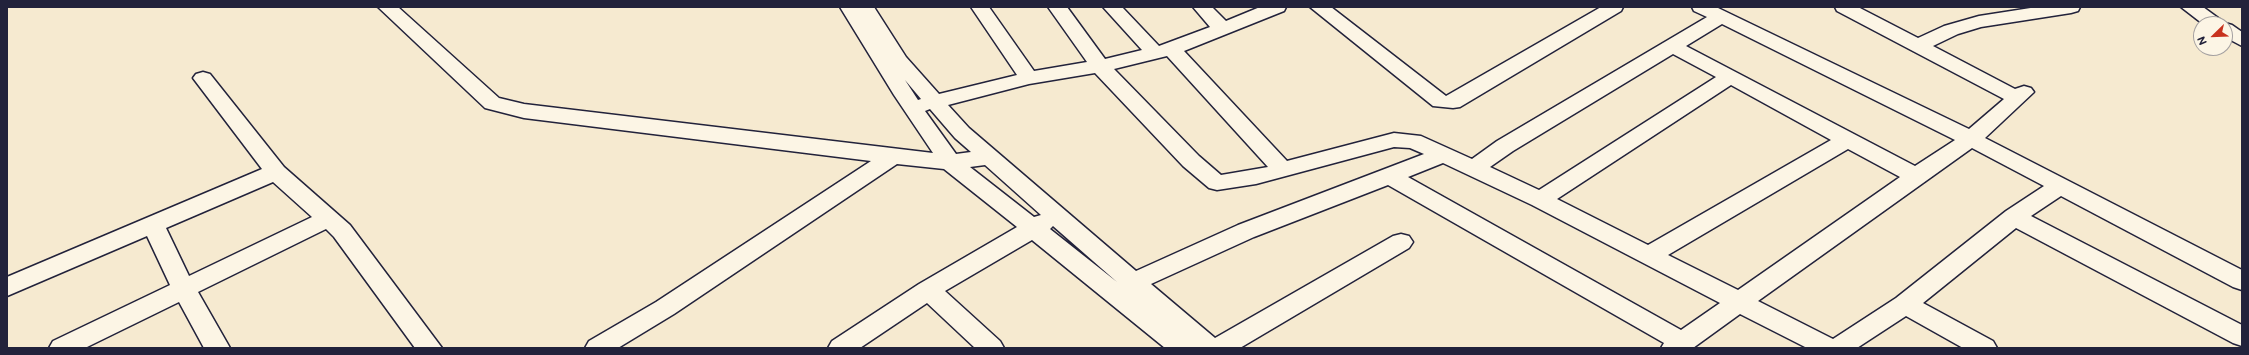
<!DOCTYPE html>
<style>
body{margin:0}
#map{position:relative;width:2249px;height:355px;overflow:hidden;background:#f6ead0;font-family:"Balsamiq Sans",sans-serif}
canvas{display:block}
.frame{position:absolute;inset:0;border:8px solid #22223b;pointer-events:none}
.north{position:absolute;left:2193px;top:16px;width:40px;height:40px;box-sizing:border-box;background:#fcf5e5;border:1px solid #a5a1a1;border-radius:50%;rotate:247deg;font-size:11px;font-weight:700;line-height:16px;text-align:center;color:#22223b}
.north::after{content:'';display:block;margin:auto;width:14px;height:18px;background:#c8321e;clip-path:polygon(50% 0,100% 100%,50% 72%,0 100%)}
</style>
<div id="map">
<canvas width="2249" height="355"></canvas>
<div class="frame"></div>
<div class="north">N</div>
</div>
<script>
const c = document.querySelector('canvas').getContext('2d');
c.lineJoin = 'round';
const poly = rows => new Path2D(rows.map(r => 'M' + r).join(''));
function stroke(path, color, width, dash) { c.strokeStyle = color; c.lineWidth = width; c.lineCap = dash ? 'butt' : 'round'; c.setLineDash(dash || []); c.stroke(path); }
function fill(path, color) { c.fillStyle = color; c.fill(path, 'evenodd'); }
const minor = poly([
 [378,7,398,7,499,98,524,104,933,153,894,95,840,7,874,7,906,57,939,94,1017,75,971,7,989,7,1034,71,1087,62,1048,7,1067,7,1105,59,1142,50,1103,7,1122,7,1159,46,1210,27,1193,7,1212,7,1226,21,1260,7,1286,7,1284,11,1184,51,1287,161,1394,133,1421,136,1472,159,1497,141,1707,17,1694,11,1692,7,1716,7,1969,129,2004,99,1837,11,1835,7,1858,7,1918,38,1944,26,1979,16,2037,7,2080,7,2078,11,2071,13,1981,27,1958,34,1933,46,2015,89,2024,86,2031,88,2034,92,1985,138,2242,270,2242,290,2233,287,2061,196,2031,216,2242,325,2242,346,2233,343,2016,228,1923,303,1993,341,1997,348,1963,348,1906,316,1857,348,1807,348,1740,314,1693,348,1661,348,1664,343,1388,185,1254,237,1151,284,1215,338,1393,236,1401,234,1409,236,1413,242,1409,248,1240,348,1165,348,1032,240,945,291,1000,341,1004,348,975,348,927,303,860,348,828,348,832,341,919,284,1017,227,944,169,897,164,674,314,618,348,585,348,589,341,656,302,871,161,524,118,485,108,378,7],
 [1722,24,1955,140,1915,166,1686,46,1722,24],
 [1673,54,1716,77,1539,190,1490,167,1513,151,1673,54],
 [1167,56,1268,167,1221,175,1199,156,1114,69,1167,56],
 [1095,73,1183,166,1209,188,1217,190,1256,184,1394,147,1410,148,1424,154,1238,225,1136,271,969,128,948,105,1029,84,1095,73],
 [905,80,921,99,918,100,905,80],
 [1731,85,1831,140,1648,245,1557,199,1731,85],
 [930,109,955,138,971,152,956,154,925,111,930,109],
 [1972,148,2044,186,2006,211,1896,298,1833,339,1758,301,1972,148],
 [1848,149,1900,177,1738,290,1668,255,1848,149],
 [1443,163,1532,205,1720,303,1681,330,1408,177,1443,163],
 [985,165,1041,215,1034,217,970,167,985,165],
 [1053,226,1117,282,1050,229,1053,226],
 [1310,7,1331,7,1446,96,1601,7,1623,7,1621,11,1460,107,1453,108,1433,106,1310,7],
 [2181,7,2203,7,2225,23,2232,25,2242,32,2242,46,2225,37,2225,24,2203,24,2181,7],
 [203,72,210,74,284,167,350,225,442,348,415,348,334,237,326,229,198,292,230,348,204,348,179,302,85,348,49,348,53,341,170,285,147,236,7,296,7,277,262,169,193,78,196,74,203,72],
 [273,182,312,217,189,276,166,228,273,182]
]);
stroke(minor, '#22223b', 3);
fill(minor, '#fcf5e5');
</script>
